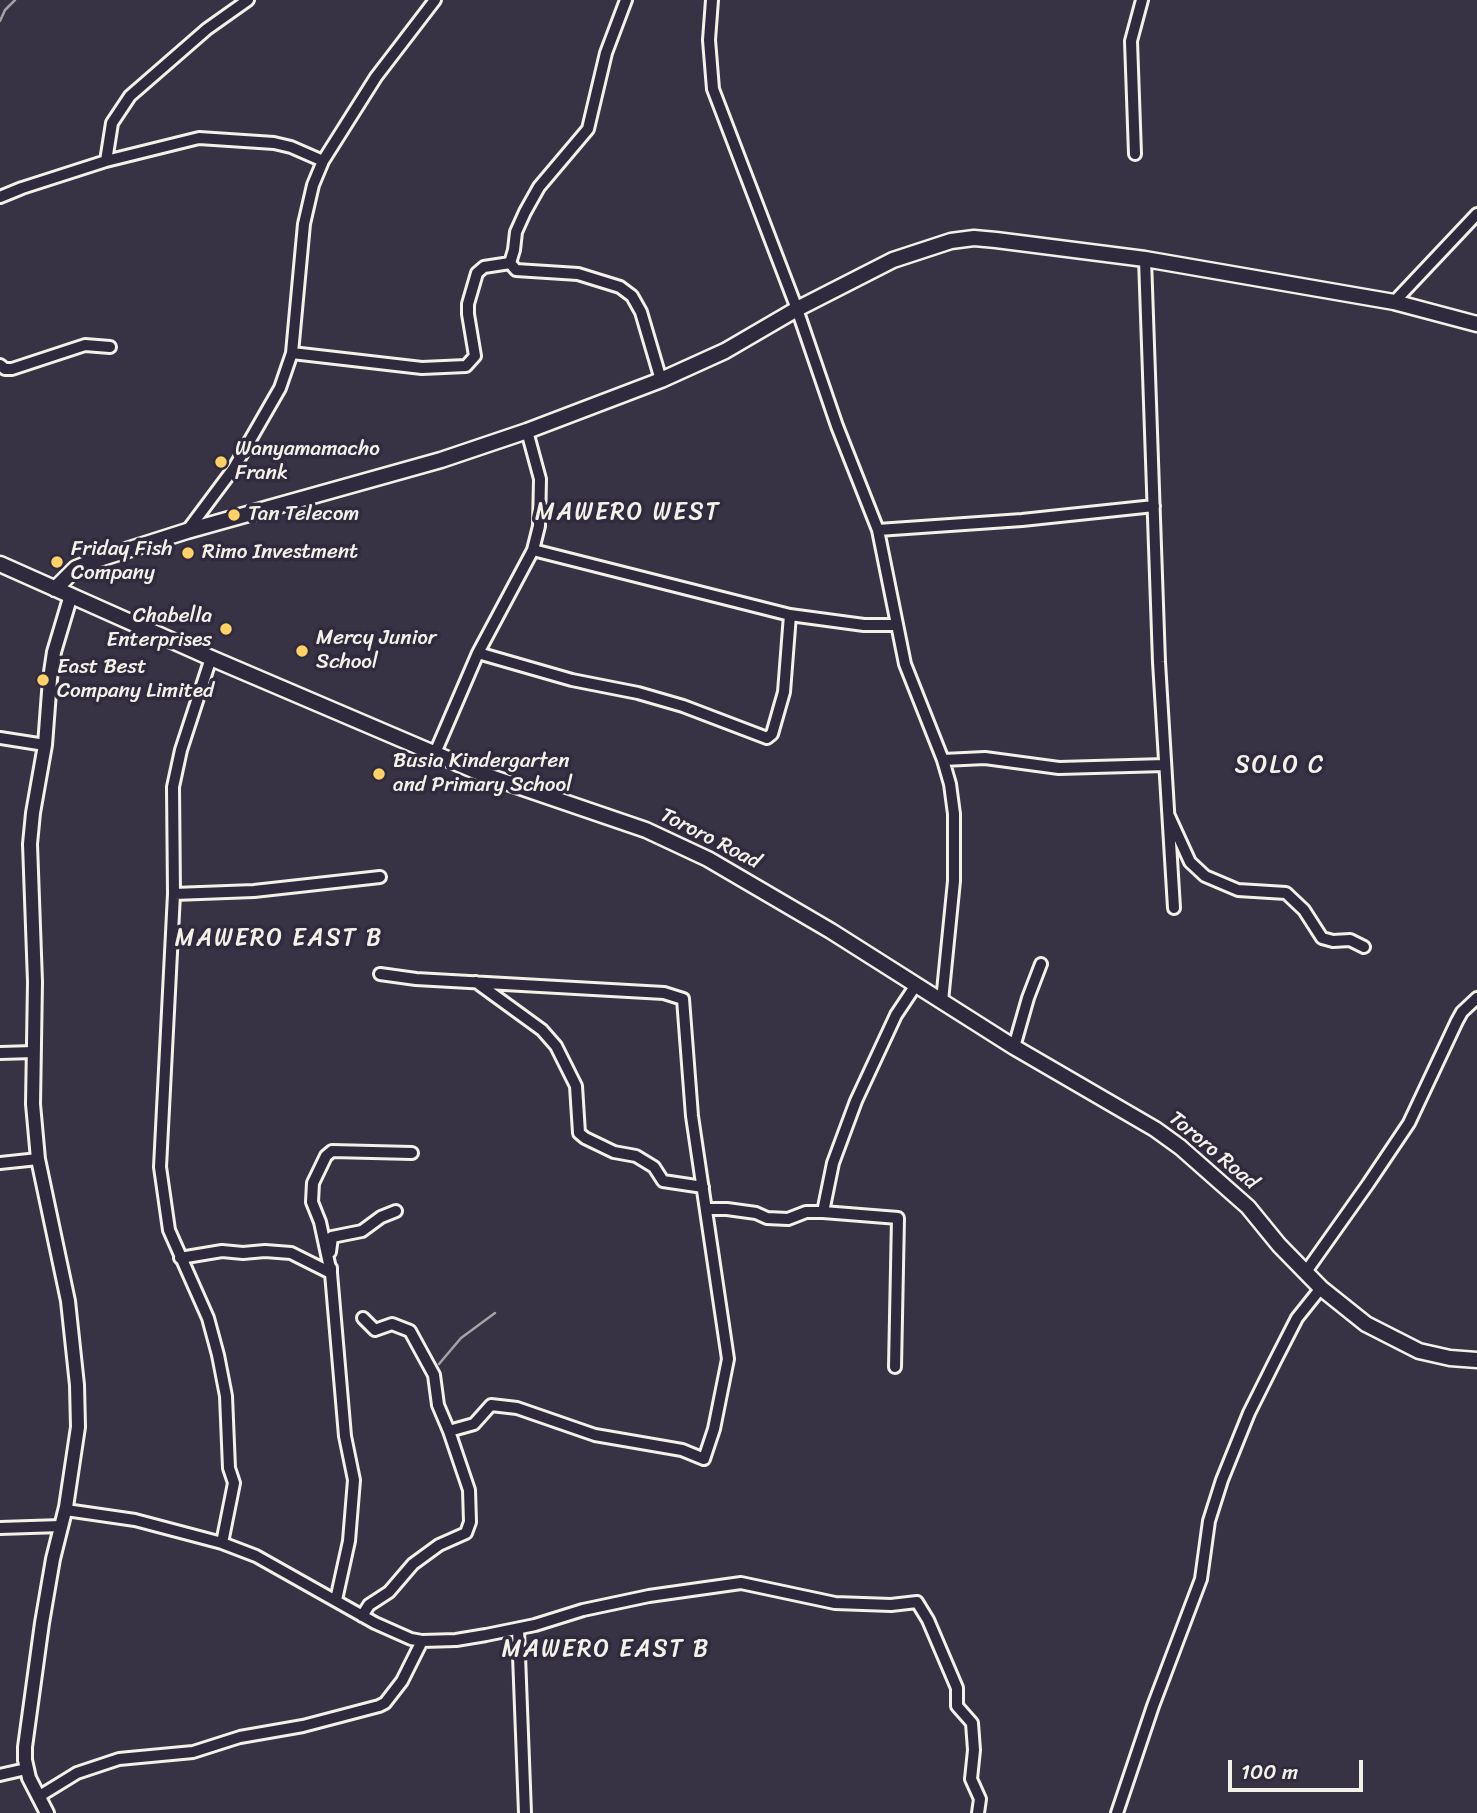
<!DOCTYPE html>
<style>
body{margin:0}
#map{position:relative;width:1477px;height:1813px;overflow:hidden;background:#373244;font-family:Sriracha,sans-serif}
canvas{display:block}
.scale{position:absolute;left:1228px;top:1760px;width:135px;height:32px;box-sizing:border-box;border:4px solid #f4f1e8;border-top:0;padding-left:9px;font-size:21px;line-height:24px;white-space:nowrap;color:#f4f1e8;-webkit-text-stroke:5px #2f2a3d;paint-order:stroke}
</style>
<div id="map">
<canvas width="1477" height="1813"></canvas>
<div class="scale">100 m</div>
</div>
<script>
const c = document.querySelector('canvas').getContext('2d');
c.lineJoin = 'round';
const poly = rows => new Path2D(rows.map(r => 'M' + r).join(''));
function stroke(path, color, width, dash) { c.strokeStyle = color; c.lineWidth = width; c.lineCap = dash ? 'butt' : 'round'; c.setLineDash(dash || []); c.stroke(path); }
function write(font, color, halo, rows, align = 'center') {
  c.font = font + ' Sriracha,sans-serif'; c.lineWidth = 7; c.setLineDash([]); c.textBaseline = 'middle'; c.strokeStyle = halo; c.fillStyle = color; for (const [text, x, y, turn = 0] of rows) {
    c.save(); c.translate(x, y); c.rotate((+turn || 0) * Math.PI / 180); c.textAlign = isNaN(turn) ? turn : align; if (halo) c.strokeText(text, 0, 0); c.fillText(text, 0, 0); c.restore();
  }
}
stroke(poly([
 [0,21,5,10,15,0],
 [439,1364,461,1338,495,1313]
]), '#a6a2a4', 2.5);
const minor = poly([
 [626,0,606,53,588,129,539,187,525,212,516,232,514,250,510,263,516,270,578,274,620,287,632,296,641,312,661,380],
 [712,0,709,40,713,89,797,309,837,426,878,530,905,664,943,760,950,784,954,814,954,881,942,1001],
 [1135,154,1131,41,1142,0],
 [106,161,112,123,130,96,207,29,248,0],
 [0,197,22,188,106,161,199,138,274,143,291,147,323,161],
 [1145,259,1159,662,1174,908],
 [1394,302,1477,214],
 [292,353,422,368,466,366,475,356,468,314,468,304,477,273,484,267,510,263],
 [0,365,5,369,12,369,85,345,110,347],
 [527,431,540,479,539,526,533,550],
 [878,530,1022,520,1154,506],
 [187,531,234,468,280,388,292,353,304,224,313,185,323,161,376,77,435,0],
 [478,653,572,680,638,693,683,706,767,738,772,734,784,692,790,615],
 [211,658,181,750,173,787,174,894,160,1167,169,1230,208,1318,218,1355,226,1396,229,1468,234,1483,222,1543],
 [0,738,45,745],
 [435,753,478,653,533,550,790,615,864,625,896,625],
 [943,760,985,758,1059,768,1165,765],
 [1169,816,1190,862,1205,876,1238,890,1286,893,1304,910,1322,938,1333,941,1350,940,1364,947],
 [174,894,254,891,380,877],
 [476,982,542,1030,556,1046,576,1086,579,1133,585,1138,614,1152,636,1156,654,1167,663,1181,703,1187],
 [1014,1047,1028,998,1041,964],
 [0,1053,34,1052],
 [0,1163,38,1159],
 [706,1209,727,1209,756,1213,767,1218,788,1219,806,1212,823,1212,833,1163,856,1101,896,1015,916,985],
 [823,1212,898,1218,895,1367],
 [330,1252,332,1237,362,1231,381,1217,396,1211],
 [180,1258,222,1251,243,1253,265,1251,291,1253,331,1273,331,1268],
 [1305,1273,1368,1184,1409,1123,1457,1021,1462,1012,1477,998],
 [363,1318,375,1330,392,1324,410,1331,434,1375,438,1405,449,1431],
 [66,1510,135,1520,222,1543,256,1556,375,1623,411,1639,422,1641,456,1640,486,1635,535,1625,583,1610,649,1596,741,1583,835,1603,891,1605,917,1602,928,1620,957,1688,957,1706,972,1723,974,1750,971,1779,980,1799,978,1813],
 [0,1528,61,1526],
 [336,1600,349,1541,354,1480,345,1436,331,1273,320,1222,312,1202,313,1183,326,1156,332,1151,412,1153],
 [362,1616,369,1605,389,1592,413,1564,439,1545,466,1533,470,1522,469,1490,449,1431,474,1424,491,1405,517,1408,595,1435,682,1450,704,1459,714,1429,728,1359,692,1116,683,999,664,993,416,979,380,974],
 [518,1629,525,1813],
 [0,1775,26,1769],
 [38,1797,77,1773,119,1759,193,1752,240,1737,303,1726,379,1706,385,1703,402,1681,422,1641],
 [1117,1813,1153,1706,1201,1579,1209,1521,1222,1480,1249,1413,1275,1361,1297,1318,1321,1288]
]);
const tertiary = poly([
 [47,1813,29,1778,25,1760,25,1747,42,1623,53,1559,66,1507,78,1427,77,1385,68,1301,38,1159,33,1104,35,982,30,844,33,813,45,745,50,679,54,652,71,595]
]);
const secondary = poly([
 [0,564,211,658,485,775,646,830,708,859,831,931,1014,1047,1155,1129,1180,1147,1248,1207,1279,1245,1321,1288,1366,1324,1419,1351,1450,1358,1477,1360],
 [55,589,76,568,99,559,187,531,441,460,527,431,661,380,725,351,797,309,893,260,951,241,974,238,996,240,1145,259,1394,302,1477,324]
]);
stroke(minor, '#f4f1e8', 16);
stroke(tertiary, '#f4f1e8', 18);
stroke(secondary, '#f4f1e8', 19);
stroke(minor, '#2f2a3d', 10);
stroke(tertiary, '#2f2a3d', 12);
stroke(secondary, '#2f2a3d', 14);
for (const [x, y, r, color] of [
 [221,462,7,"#ffd166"],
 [234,515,7,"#ffd166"],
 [188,553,7,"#ffd166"],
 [57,562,7,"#ffd166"],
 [226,629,7,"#ffd166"],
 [302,651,7,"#ffd166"],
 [43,680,7,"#ffd166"],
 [379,774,7,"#ffd166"]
]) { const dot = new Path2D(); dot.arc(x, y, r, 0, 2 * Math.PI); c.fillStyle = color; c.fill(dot); stroke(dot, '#2f2a3d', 2.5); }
write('21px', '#f4f1e8', '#2f2a3d', [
 ["Wanyamamacho",235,450],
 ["Frank",235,474],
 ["Tan Telecom",248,515],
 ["Friday Fish",71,550],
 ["Company",71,574],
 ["Rimo Investment",202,553],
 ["Chabella",212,617,"right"],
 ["Enterprises",212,641,"right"],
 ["Mercy Junior",316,639],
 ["School",316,663],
 ["East Best",57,668],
 ["Company Limited",57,692],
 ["Busia Kindergarten",393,762],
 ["and Primary School",393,786]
], 'left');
write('21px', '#f4f1e8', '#2f2a3d', [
 ["Tororo Road",710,839,27],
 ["Tororo Road",1213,1151,40]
]);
c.letterSpacing = '2px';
write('24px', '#f4f1e8', '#2f2a3d', [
 ["MAWERO WEST",628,513],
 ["SOLO C",1280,766],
 ["MAWERO EAST B",279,939],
 ["MAWERO EAST B",606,1650]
]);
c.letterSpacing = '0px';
</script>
